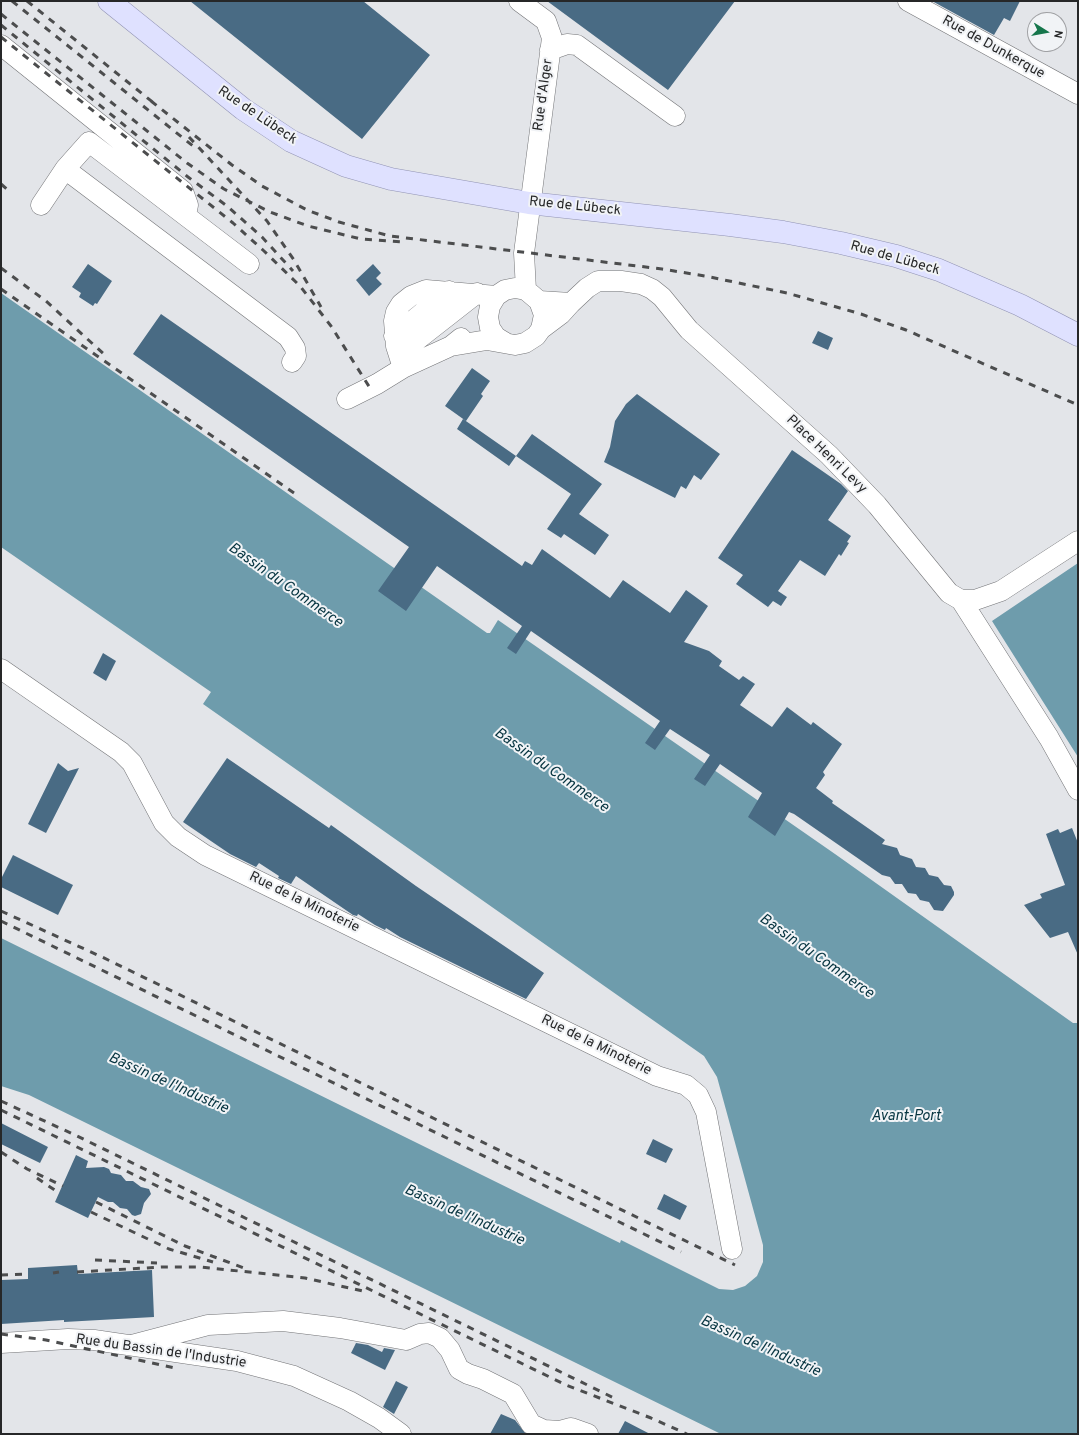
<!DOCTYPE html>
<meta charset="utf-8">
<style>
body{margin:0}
#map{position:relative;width:1079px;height:1435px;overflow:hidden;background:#e3e5e9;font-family:Overpass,sans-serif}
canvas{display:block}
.frame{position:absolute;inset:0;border:2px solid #262728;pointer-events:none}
.north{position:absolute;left:1027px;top:12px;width:40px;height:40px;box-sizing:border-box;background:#f1f3f6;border:1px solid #a0a1a4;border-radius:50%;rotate:101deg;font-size:11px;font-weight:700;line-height:16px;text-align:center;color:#262728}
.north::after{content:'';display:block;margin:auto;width:14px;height:18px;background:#16764c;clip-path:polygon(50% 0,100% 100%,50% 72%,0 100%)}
</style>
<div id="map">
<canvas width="1079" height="1435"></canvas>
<div class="frame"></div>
<div class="north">N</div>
</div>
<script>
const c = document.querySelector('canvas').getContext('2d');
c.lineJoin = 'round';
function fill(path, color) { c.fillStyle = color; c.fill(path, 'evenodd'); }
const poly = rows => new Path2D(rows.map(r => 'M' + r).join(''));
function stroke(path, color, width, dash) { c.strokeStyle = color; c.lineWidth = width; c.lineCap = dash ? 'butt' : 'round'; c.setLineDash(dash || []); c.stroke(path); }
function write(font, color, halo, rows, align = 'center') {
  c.font = font + ' Overpass,sans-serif'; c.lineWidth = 4; c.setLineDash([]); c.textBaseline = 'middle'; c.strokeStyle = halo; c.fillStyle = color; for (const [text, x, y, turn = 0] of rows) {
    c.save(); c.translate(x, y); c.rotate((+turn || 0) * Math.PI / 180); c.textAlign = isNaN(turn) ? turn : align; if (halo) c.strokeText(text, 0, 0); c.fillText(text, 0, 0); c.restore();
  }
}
fill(poly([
 [1,293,487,633,490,633,498,620,835,854,1073,1023,1078,1023,1078,1434,721,1434,29,1095,1,1086,1,938,620,1243,621,1240,719,1289,733,1290,745,1286,757,1276,763,1262,763,1245,717,1077,704,1056,203,704,211,692,1,547],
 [1078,563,1078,757,992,621]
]), '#6e9cac');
fill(poly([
 [190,1,363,1,430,55,362,139],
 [547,1,735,1,668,90],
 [932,1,1020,1,1010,21,1004,18,994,35],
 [88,264,112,281,97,304,95,303,93,306,79,297,81,293,72,287],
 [373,264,381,273,376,278,382,284,369,296,356,280],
 [161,314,522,566,525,561,532,565,542,549,610,598,623,580,670,613,686,590,708,606,684,642,709,651,722,661,719,666,739,680,743,676,755,684,740,705,772,727,787,707,811,725,813,722,842,744,823,772,825,775,816,788,833,801,832,803,885,840,882,844,897,848,900,855,912,859,916,867,925,868,929,875,938,877,944,885,951,886,954,892,954,895,943,911,934,910,929,902,920,900,916,894,908,893,902,884,895,884,890,877,882,875,794,814,789,812,775,836,748,817,762,793,720,764,705,786,694,779,710,755,670,729,655,750,645,743,660,721,531,631,516,654,507,648,522,626,437,566,406,611,378,591,409,547,133,354],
 [818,331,833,338,828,350,812,343],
 [472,368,490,381,481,394,483,396,466,421,445,406],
 [637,394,720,454,701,480,694,475,686,489,681,486,675,498,604,462,610,447,615,421,626,404],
 [463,419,516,456,509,466,457,429],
 [532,434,602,484,579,514,609,535,595,555,564,534,561,538,547,529,571,494,516,456],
 [792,450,841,484,848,491,828,520,851,536,847,542,849,543,841,556,839,554,825,576,800,560,778,591,787,597,781,606,773,601,768,607,736,584,743,575,718,558],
 [103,653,116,661,106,681,93,673],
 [227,758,329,828,331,825,416,886,544,973,526,999,400,937,386,928,385,930,375,925,358,914,357,916,353,915,296,876,291,884,278,878,279,876,259,863,256,867,230,854,183,822],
 [58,763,68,771,79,768,46,833,28,824],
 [1072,828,1078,843,1078,955,1068,932,1050,938,1024,905,1042,898,1040,894,1065,885,1046,834,1058,829,1060,833],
 [13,855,73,885,58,915,1,887,1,879],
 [1,1123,48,1147,40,1163,1,1144],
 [653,1139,673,1149,666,1163,646,1154],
 [76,1155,88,1161,86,1168,104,1167,109,1169,111,1173,121,1175,126,1181,133,1181,141,1187,149,1189,151,1194,144,1203,141,1214,135,1216,132,1215,127,1209,120,1208,113,1202,108,1202,98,1197,88,1218,55,1202],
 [664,1194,687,1206,680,1220,657,1209],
 [77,1265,78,1274,152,1270,154,1317,64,1322,64,1320,1,1324,1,1280,28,1279,28,1268],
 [356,1343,368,1345,382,1352,384,1348,395,1350,385,1370,351,1353],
 [396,1381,408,1387,394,1414,383,1407],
 [501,1414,515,1420,526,1434,490,1434],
 [625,1421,650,1434,618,1434]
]), '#496b84');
const minor = poly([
 [519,1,546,21,552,38,524,253,526,290],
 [908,1,1078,94],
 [1,45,183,191,188,205,186,215],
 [550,50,567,44,577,45,675,116],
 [65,169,89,142,249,264],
 [41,205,65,169,288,337,295,348,296,356,292,362],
 [539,301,571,303,561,314,541,329],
 [571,303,587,288,598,281,621,281,641,284,652,289,662,297,689,330,829,455,877,505,949,593,961,600,975,600,1001,591,1078,541],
 [394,336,449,291],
 [451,346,487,340,515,345,525,343,536,336,541,329,544,315,539,301,526,290,515,288,505,290,496,296,490,306,488,317,490,328,496,337,506,343],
 [399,354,477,293],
 [403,368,396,346,394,321,396,312,401,304,411,296,426,290,496,296],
 [347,399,377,384,403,368,451,346,461,338],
 [961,600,1049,738,1078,790],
 [1,669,121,752,132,763,164,823,178,837,205,855,657,1076,686,1085,698,1095,706,1112,732,1249],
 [1,1343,68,1339,94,1340,237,1361,294,1376,349,1401,379,1418,401,1434],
 [132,1345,208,1325,283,1321,340,1328,406,1340,420,1334,429,1333,440,1338,450,1350,459,1369,468,1374,483,1379,513,1394,531,1424,544,1430,560,1431,571,1428,588,1434]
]);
const major = poly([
 [109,1,243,109,291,141,346,166,391,179,529,203,730,225,783,232,841,243,896,256,939,270,1020,305,1078,335]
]);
stroke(minor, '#737477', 21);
stroke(major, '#9193b4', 23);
stroke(minor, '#fff', 20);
stroke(major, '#dfe1ff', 22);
stroke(poly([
 [12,1,193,146],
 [27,1,155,104],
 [1,14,187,163,224,189,270,212,308,226,361,239,403,242],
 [1,25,188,177,227,206,262,237,293,271],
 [1,37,233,223,264,251,300,286,331,326,370,388],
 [151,101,232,165,262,186,307,210,339,222,390,236,662,269,705,276,787,293,861,314,906,330,1078,405],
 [189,137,267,221,294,260,321,307],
 [1,184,8,190],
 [1,268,46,301,107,357],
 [1,289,294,493],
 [1,911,102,957,735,1265],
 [1,921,681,1252],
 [1,1101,75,1135,614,1398],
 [1,1110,566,1385,651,1418,687,1434],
 [1,1152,27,1169,63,1186],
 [37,1178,59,1193],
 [96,1202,185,1246,244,1268],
 [91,1212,169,1249,213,1262],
 [95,1260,157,1263],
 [77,1272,162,1267,201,1267,305,1278,367,1292],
 [53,1273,59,1272],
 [1,1275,28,1274],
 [1,1334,46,1340,175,1368]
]), '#4c4d4e', 3, [7, 7]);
write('14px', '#262728', '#f1f3f6', [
 ["Rue de Dunkerque",993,48,29],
 ["Rue d'Alger",544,95,-82],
 ["Rue de Lübeck",257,116,34],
 ["Rue de Lübeck",575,207,6],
 ["Rue de Lübeck",895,259,16],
 ["Place Henri Levy",826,455,44],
 ["Rue de la Minoterie",304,903,26],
 ["Rue de la Minoterie",596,1046,26],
 ["Rue du Bassin de l'Industrie",161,1352,8]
]);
write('italic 15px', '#063440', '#f1f3f6', [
 ["Bassin du Commerce",285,586,35],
 ["Bassin du Commerce",551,771,35],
 ["Bassin du Commerce",816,957,35],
 ["Bassin de l'Industrie",168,1084,24],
 ["Avant-Port",906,1117],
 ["Bassin de l'Industrie",464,1216,24],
 ["Bassin de l'Industrie",760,1347,24]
]);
</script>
